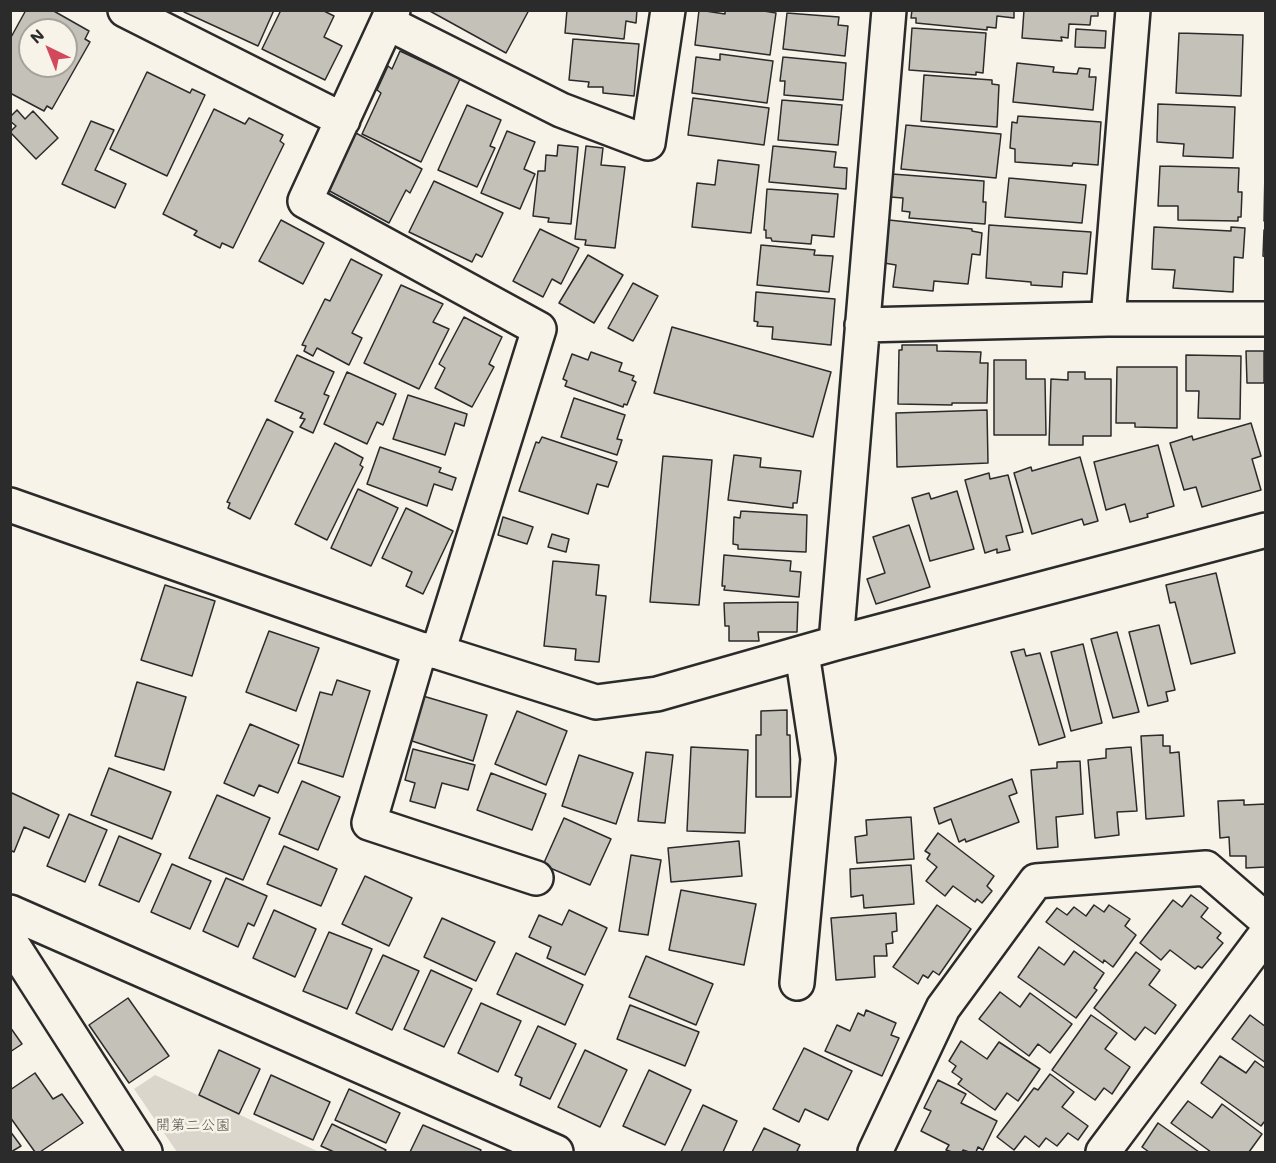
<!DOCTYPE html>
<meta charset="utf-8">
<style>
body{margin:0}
#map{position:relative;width:1276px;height:1163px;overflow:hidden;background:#f7f3e8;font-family:Mali,sans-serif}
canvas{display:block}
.frame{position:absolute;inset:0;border:12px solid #2b2b2b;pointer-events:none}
.north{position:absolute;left:18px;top:18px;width:60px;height:60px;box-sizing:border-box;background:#f7f3e8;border:2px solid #a5a39c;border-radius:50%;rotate:317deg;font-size:16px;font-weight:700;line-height:24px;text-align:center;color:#2b2b2b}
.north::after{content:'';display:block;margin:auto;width:21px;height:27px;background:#d1495b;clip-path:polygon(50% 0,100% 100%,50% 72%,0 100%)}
</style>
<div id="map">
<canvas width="1276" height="1163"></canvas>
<div class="frame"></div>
<div class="north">N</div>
</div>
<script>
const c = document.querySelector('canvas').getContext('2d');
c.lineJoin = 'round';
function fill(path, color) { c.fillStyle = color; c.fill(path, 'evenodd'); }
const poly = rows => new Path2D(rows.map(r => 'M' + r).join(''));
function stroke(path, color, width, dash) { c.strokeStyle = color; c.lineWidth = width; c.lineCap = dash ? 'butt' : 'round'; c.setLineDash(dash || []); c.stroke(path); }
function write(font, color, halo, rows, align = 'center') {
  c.font = font + ' Mali,"Klee One",sans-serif'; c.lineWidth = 5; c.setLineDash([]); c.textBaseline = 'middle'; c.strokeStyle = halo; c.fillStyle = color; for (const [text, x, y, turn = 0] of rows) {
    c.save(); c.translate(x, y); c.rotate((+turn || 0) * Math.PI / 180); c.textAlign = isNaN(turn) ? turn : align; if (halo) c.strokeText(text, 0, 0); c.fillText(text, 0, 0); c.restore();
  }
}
fill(poly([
 [155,1075,319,1152,177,1152,134,1089]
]), '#dad6cc');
const building = poly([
 [26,10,52,10,89,31,85,39,90,42,52,109,47,106,44,111,10,93,10,39,26,10],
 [30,30,66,30,66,66,30,66,30,30],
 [185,10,274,10,258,46,184,12,185,10],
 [281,10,322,10,334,16,324,37,342,46,325,80,262,49,281,10],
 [428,10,529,10,506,53,428,10],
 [567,10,637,10,636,23,626,21,624,39,565,33,567,10],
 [699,10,725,14,725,10,758,10,776,13,770,55,695,45,699,10],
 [912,10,1014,10,1014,18,997,16,996,28,987,27,987,30,916,23,916,18,911,18,912,10],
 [1024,10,1098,10,1098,16,1091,16,1090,25,1069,24,1068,38,1061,37,1062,41,1022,38,1024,10],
 [787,13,839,17,838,25,848,26,845,56,783,49,787,13],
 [912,28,986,33,983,73,976,72,976,75,909,70,912,28],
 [1076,29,1106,31,1105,48,1075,47,1076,29],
 [1179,33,1243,35,1241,96,1176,93,1179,33],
 [573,39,639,44,634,96,603,93,603,87,588,87,589,82,569,80,573,39],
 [400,51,460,79,421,162,362,134,381,93,377,90,388,66,392,69,400,51],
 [720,54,773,61,767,103,692,93,696,57,720,60,720,54],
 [783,57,846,63,843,100,784,95,785,81,780,81,783,57],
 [1017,63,1054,67,1053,72,1077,74,1079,68,1090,69,1089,77,1096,77,1093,110,1013,102,1017,63],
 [147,72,190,93,192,89,205,95,167,176,110,149,147,72],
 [924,75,992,80,992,84,999,85,997,127,921,121,924,75],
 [693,98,769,108,764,145,688,135,693,98],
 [782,100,842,105,838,145,778,140,782,100],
 [1158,104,1235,107,1233,158,1183,156,1184,144,1157,142,1158,104],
 [467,105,501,120,490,146,495,148,477,187,438,170,467,105],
 [214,109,245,124,249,118,283,135,280,141,284,144,233,248,222,243,220,248,194,235,197,231,163,214,214,109],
 [17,110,25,119,33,111,58,138,36,159,10,132,16,126,10,121,10,117,17,110],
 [1018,116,1101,122,1098,165,1073,163,1072,166,1015,162,1015,149,1010,148,1012,122,1017,123,1018,116],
 [91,121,114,130,95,170,126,184,115,208,62,184,91,121],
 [906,125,1001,134,996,178,901,169,906,125],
 [507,131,535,142,524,169,535,174,520,209,481,193,507,131],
 [354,132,422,169,410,193,406,190,389,223,324,188,354,132],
 [558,145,578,147,571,224,548,222,549,218,533,216,538,171,545,171,546,155,557,156,558,145],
 [586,146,603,148,601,165,625,167,615,248,585,245,586,240,575,239,586,146],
 [773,146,836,152,834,167,847,168,846,189,769,182,773,146],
 [718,160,759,165,751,233,692,227,697,183,715,185,718,160],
 [1160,166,1239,168,1238,192,1242,192,1241,217,1238,217,1238,221,1178,220,1178,206,1158,206,1160,166],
 [1265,169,1266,221,1264,221,1265,169],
 [892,174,984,181,983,202,986,202,985,224,909,218,910,212,902,211,903,198,890,197,892,174],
 [1009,178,1086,185,1082,223,1005,217,1009,178],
 [434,181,503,213,482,257,476,254,472,262,409,232,434,181],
 [767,189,838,194,834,237,812,235,811,244,772,241,771,238,766,238,766,230,764,230,767,189],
 [281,220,324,243,303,284,259,261,281,220],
 [889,220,972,229,972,231,982,233,980,255,972,254,968,284,934,281,933,291,893,287,896,265,884,263,889,220],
 [989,225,1091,232,1087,274,1063,272,1062,287,1031,285,1031,282,986,278,989,225],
 [1154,227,1231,231,1231,227,1245,228,1243,258,1234,257,1233,292,1173,288,1175,270,1152,269,1154,227],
 [540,229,579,248,561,284,552,279,543,297,513,281,540,229],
 [1264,230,1266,231,1266,257,1263,256,1264,230],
 [761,245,815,250,814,255,833,256,829,292,757,285,761,245],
 [588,255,623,275,594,323,559,303,588,255],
 [351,259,382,275,352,333,362,338,349,365,317,348,313,356,304,351,306,346,302,345,325,299,330,301,351,259],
 [633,283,658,296,633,341,608,328,633,283],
 [401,285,443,304,433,322,449,329,419,389,364,363,401,285],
 [756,292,835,299,831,345,772,339,773,327,757,326,758,322,754,321,756,292],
 [464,317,502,337,489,364,494,367,472,407,435,388,445,368,439,364,464,317],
 [672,327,831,372,813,437,654,393,672,327],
 [902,345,937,345,937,351,981,352,980,363,988,363,987,403,952,403,952,405,898,404,899,350,902,350,902,345],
 [1246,351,1264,351,1264,383,1247,383,1246,351],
 [591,352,622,363,619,371,634,376,632,380,636,382,627,405,624,404,623,407,565,386,567,381,563,379,572,354,588,360,591,352],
 [297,355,334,372,324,394,329,396,313,433,300,427,305,419,300,418,303,413,275,401,297,355],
 [1186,355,1241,356,1240,419,1198,418,1199,391,1186,391,1186,355],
 [994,360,1026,360,1026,379,1045,379,1046,435,994,435,994,360],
 [1117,367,1177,367,1177,428,1135,427,1135,423,1116,423,1117,367],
 [347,372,396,394,383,425,377,422,367,444,324,424,347,372],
 [1068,372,1085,372,1085,379,1111,379,1111,436,1083,436,1083,445,1049,445,1051,379,1068,380,1068,372],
 [408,395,467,414,464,426,455,423,445,455,393,439,408,395],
 [574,398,625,415,617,439,622,440,617,455,561,437,574,398],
 [987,410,988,463,897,467,896,413,987,410],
 [267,419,293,432,250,519,228,508,230,503,227,502,267,419],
 [1251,423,1261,456,1252,459,1261,490,1202,507,1196,487,1184,490,1170,443,1192,436,1193,440,1251,423],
 [542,437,617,462,608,487,597,484,588,514,519,491,536,442,539,443,542,437],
 [335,443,363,458,360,465,363,467,327,540,295,524,335,443],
 [1158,445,1174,506,1147,514,1148,517,1130,522,1125,504,1106,510,1094,462,1158,445],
 [380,447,441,468,439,472,456,478,452,490,434,484,427,506,367,484,380,447],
 [734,455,761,458,760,467,801,471,797,503,793,503,793,508,728,500,734,455],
 [663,456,712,460,699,605,650,602,663,456],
 [1080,457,1098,521,1084,525,1082,519,1032,534,1014,473,1031,467,1032,471,1080,457],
 [989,473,990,479,1008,475,1023,532,1006,536,1010,550,997,553,997,549,985,553,965,480,989,473],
 [358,489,398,508,371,566,331,548,358,489],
 [957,491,974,549,930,561,912,498,929,493,931,499,957,491],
 [406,508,453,531,423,594,406,586,412,572,382,558,406,508],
 [741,511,807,515,806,552,738,549,738,545,733,544,734,517,740,518,741,511],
 [503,517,533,527,527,544,498,535,503,517],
 [909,525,930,587,876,604,867,579,885,573,873,537,909,525],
 [552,534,569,539,566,552,548,547,552,534],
 [724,555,791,561,790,571,801,572,799,597,724,590,725,586,722,586,724,555],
 [553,561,599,565,596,595,606,596,599,662,575,660,576,649,544,646,553,561],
 [1216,573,1235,653,1191,664,1175,602,1170,603,1166,585,1216,573],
 [165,585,215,601,192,676,141,660,165,585],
 [798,602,797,632,758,632,759,641,729,641,729,626,725,626,724,603,798,602],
 [1159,625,1175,690,1166,692,1168,701,1148,706,1129,632,1159,625],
 [269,631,319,648,296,711,246,692,269,631],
 [1117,632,1139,712,1113,718,1091,639,1117,632],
 [1083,644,1102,723,1071,731,1051,652,1083,644],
 [1024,649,1026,656,1040,653,1065,737,1039,745,1011,652,1024,649],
 [337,680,370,691,343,777,298,763,320,692,332,695,337,680],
 [137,682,186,697,164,770,115,756,137,682],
 [423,696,487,715,473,761,409,740,423,696],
 [787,710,787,735,790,735,791,797,756,797,756,735,761,735,761,711,787,710],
 [517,711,567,731,546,785,495,764,517,711],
 [250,724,299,745,278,793,259,785,254,796,224,783,250,724],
 [1163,735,1163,746,1170,746,1170,753,1179,752,1184,816,1146,819,1141,736,1163,735],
 [691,747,748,750,745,833,687,831,691,747],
 [1131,747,1137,811,1117,812,1119,835,1095,838,1088,760,1106,758,1106,749,1131,747],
 [413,749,475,765,468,790,442,783,435,808,410,801,415,783,405,780,413,749],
 [646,752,673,755,665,823,638,821,646,752],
 [579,755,633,773,616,824,562,806,579,755],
 [1080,761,1083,814,1056,817,1058,847,1037,849,1031,770,1057,768,1057,762,1080,761],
 [109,768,171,792,152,839,91,815,109,768],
 [491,773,546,794,532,830,477,810,491,773],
 [1012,779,1017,793,1009,796,1019,822,966,842,965,839,959,842,951,819,939,824,934,808,1012,779],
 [302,781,340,797,318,850,279,834,302,781],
 [12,793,59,815,49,838,24,827,14,852,10,850,10,796,12,793],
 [217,795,270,818,243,880,189,858,217,795],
 [1244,800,1244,805,1266,804,1266,867,1246,868,1246,856,1230,856,1229,837,1220,838,1218,801,1244,800],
 [69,814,107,830,85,882,47,866,69,814],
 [911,817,914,859,857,863,855,837,867,835,866,820,911,817],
 [564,818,611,839,590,885,543,865,564,818],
 [938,833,994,876,987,886,992,891,982,903,977,899,975,902,953,886,945,896,926,881,937,867,927,859,930,854,925,851,938,833],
 [119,836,161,854,139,902,99,885,119,836],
 [739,841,742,876,671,882,668,848,739,841],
 [284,846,337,869,321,906,267,884,284,846],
 [631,855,661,860,648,935,619,931,631,855],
 [172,864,211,881,190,929,151,912,172,864],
 [911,865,914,904,864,908,863,895,851,897,850,869,911,865],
 [365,876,412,898,389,946,342,924,365,876],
 [226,878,267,896,254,926,248,923,238,947,203,931,226,878],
 [681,890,756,904,744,965,669,950,681,890],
 [1191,895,1208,908,1201,917,1221,933,1217,938,1223,943,1202,968,1198,966,1195,969,1170,950,1161,960,1140,943,1173,900,1182,907,1191,895],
 [937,905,971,929,939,975,933,971,928,978,923,975,918,984,893,967,937,905],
 [1094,905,1104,912,1109,905,1130,919,1125,926,1136,935,1113,967,1104,960,1103,963,1046,922,1057,908,1067,915,1074,907,1086,916,1094,905],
 [274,910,316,929,295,977,253,958,274,910],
 [569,910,607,928,585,975,547,958,551,947,529,937,539,915,562,925,569,910],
 [896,913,897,931,892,932,893,943,886,944,887,956,874,956,875,977,836,980,831,918,896,913],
 [442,918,495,942,476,981,424,957,442,918],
 [329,932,372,949,347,1009,303,991,329,932],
 [1039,947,1064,965,1074,951,1104,973,1094,988,1097,990,1076,1018,1018,977,1039,947],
 [1136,952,1160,970,1149,985,1176,1005,1155,1034,1145,1027,1135,1040,1094,1008,1136,952],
 [516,953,583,985,565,1025,497,994,516,953],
 [383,955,419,971,392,1030,356,1013,383,955],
 [646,956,713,984,696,1025,629,997,646,956],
 [431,970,472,989,444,1047,404,1029,431,970],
 [1000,992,1020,1007,1030,993,1072,1024,1050,1053,1038,1044,1029,1056,979,1019,1000,992],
 [128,998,169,1056,129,1083,89,1025,128,998],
 [481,1003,521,1021,498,1072,458,1053,481,1003],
 [630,1005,699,1032,685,1066,617,1039,630,1005],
 [866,1010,896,1023,891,1035,899,1038,882,1076,825,1051,837,1025,850,1031,858,1013,864,1016,866,1010],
 [1091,1015,1117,1033,1105,1049,1130,1067,1112,1094,1104,1088,1095,1100,1052,1070,1091,1015],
 [1250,1015,1266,1027,1266,1063,1232,1039,1250,1015],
 [538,1026,576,1044,550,1099,520,1085,522,1078,515,1075,538,1026],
 [10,1027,22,1044,10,1052,10,1027],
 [961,1041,987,1059,999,1042,1040,1069,1018,1101,1007,1093,995,1110,958,1084,962,1079,952,1072,956,1066,949,1061,961,1041],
 [804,1048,852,1071,828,1120,805,1109,799,1122,773,1109,804,1048],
 [219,1050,260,1069,239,1114,199,1095,219,1050],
 [585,1050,627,1070,600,1127,558,1107,585,1050],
 [1220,1056,1246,1073,1255,1061,1266,1069,1266,1123,1264,1122,1261,1126,1201,1083,1220,1056],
 [649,1070,691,1090,665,1145,623,1126,649,1070],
 [35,1073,53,1099,62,1094,83,1123,40,1152,35,1152,10,1117,10,1090,35,1073],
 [1050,1074,1074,1092,1062,1107,1088,1126,1078,1140,1068,1133,1057,1146,1046,1138,1039,1147,1025,1136,1014,1150,997,1137,1034,1088,1038,1090,1050,1074],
 [271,1075,330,1102,313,1140,254,1114,271,1075],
 [938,1080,966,1094,961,1103,997,1121,983,1150,978,1147,976,1152,969,1152,963,1150,962,1152,952,1152,946,1150,949,1145,921,1131,931,1111,924,1108,938,1080],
 [349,1089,400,1113,386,1143,335,1120,349,1089],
 [1188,1101,1212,1118,1222,1104,1262,1134,1249,1152,1211,1152,1171,1123,1188,1101],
 [703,1105,737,1121,723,1152,681,1152,703,1105],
 [1158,1123,1199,1152,1149,1152,1142,1147,1158,1123],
 [332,1124,386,1150,384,1152,334,1152,321,1146,332,1124],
 [423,1125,481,1150,480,1152,410,1152,423,1125],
 [764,1128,800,1145,797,1151,800,1152,752,1152,764,1128],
 [10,1131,21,1146,11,1152,10,1152,10,1131]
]);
fill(building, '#c4c1b9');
stroke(building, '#2b2b2b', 1.5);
const street = poly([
 [125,10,343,120],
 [393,10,305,201,539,329,438,652],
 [388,23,561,110,648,143,668,10],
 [1108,319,1133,10],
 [862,325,1108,319,1266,319],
 [10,505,420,649,438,652,596,702,657,694,836,643,1266,530],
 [836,643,889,10],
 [420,649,369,823,536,878],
 [10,912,556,1152],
 [10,941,145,1152],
 [797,983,818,759,802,653],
 [875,1152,943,1008,1036,881,1206,868,1266,920],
 [1103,1152,1266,934]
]);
stroke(street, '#2b2b2b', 38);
stroke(street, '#f7f3e8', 33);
write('15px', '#575653', '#f7f3e8', [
 ["開第二公園",193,1125]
]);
</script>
